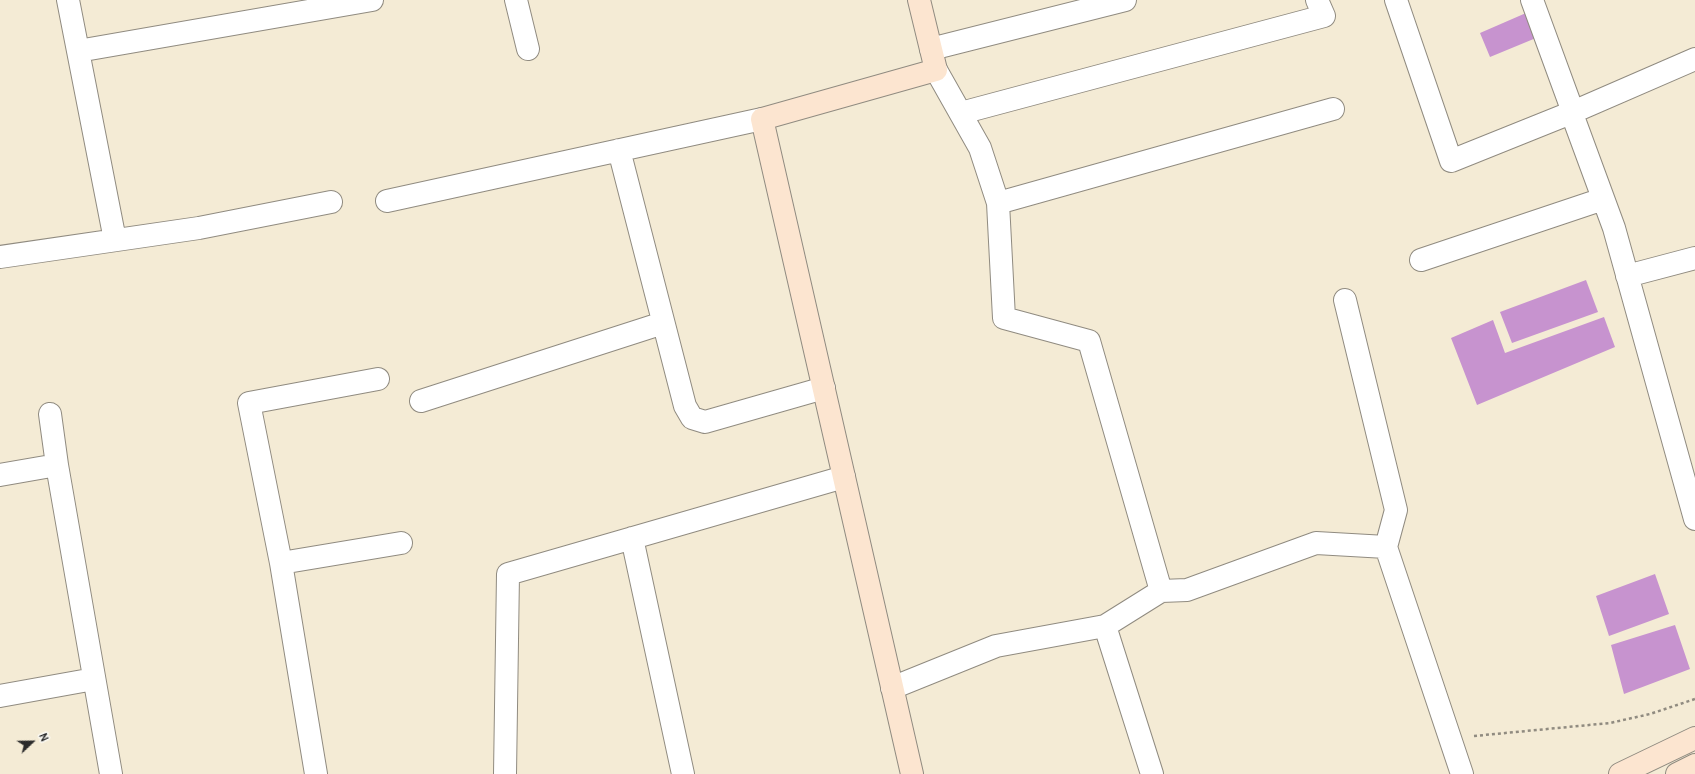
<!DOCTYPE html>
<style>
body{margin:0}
#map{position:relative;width:1695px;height:774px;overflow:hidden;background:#f4ebd5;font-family:Pangolin,sans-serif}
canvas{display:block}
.north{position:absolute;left:12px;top:722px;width:40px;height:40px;-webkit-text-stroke:3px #fdfcf7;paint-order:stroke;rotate:68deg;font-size:11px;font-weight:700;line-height:16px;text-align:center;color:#2b2b2b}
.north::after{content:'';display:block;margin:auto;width:14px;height:18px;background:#2b2b2b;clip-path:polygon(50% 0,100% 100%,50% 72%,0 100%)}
</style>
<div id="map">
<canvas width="1695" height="774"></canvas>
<div class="north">N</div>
</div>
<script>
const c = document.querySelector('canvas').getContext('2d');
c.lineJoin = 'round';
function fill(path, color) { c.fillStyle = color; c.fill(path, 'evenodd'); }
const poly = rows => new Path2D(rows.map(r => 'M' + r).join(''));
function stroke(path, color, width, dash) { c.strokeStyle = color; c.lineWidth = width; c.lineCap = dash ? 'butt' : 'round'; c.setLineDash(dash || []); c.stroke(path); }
fill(poly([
 [1526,13,1536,38,1490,57,1480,33],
 [1586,280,1598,312,1512,343,1500,312],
 [1604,317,1615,347,1477,405,1451,338,1493,320,1505,353],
 [1655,574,1669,614,1609,636,1596,596],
 [1675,625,1690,669,1624,694,1611,645]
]), '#c793cf');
const street = poly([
 [68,0,115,240],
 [516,0,528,49],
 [1396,0,1451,161,1573,112,1695,59],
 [1532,0,1573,112],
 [931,49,1125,0],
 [78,51,372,0],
 [936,70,980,148,998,203,1333,109],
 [961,113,1324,16,1317,0],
 [1575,122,1614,228,1695,519],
 [619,150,685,406,692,418,705,422,824,388],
 [387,201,762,119],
 [998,203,1004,318,1089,341,1161,591],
 [0,257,199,228,331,202],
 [1421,260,1603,199],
 [1627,276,1695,258],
 [1345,300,1396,510,1386,547,1462,774],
 [421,401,663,323],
 [50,414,57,465],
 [0,475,57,465,111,774],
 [632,538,683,774],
 [281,563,401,543],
 [1105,626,1152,774],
 [892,688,996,646,1105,626,1161,591,1187,590,1316,543,1386,547],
 [0,696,94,679],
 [316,774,281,563,249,403,378,379],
 [505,774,508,574,844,477]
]);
const secondary = poly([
 [912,774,762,119,936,70,919,0],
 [1620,774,1695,738],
 [1677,774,1695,765]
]);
stroke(street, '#908b80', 24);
stroke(secondary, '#908b80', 24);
stroke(poly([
 [1474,736,1610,723,1650,714,1695,699]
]), '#908b80', 2.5, [3, 3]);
stroke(street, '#fff', 22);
stroke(secondary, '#fce5d0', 22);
</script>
